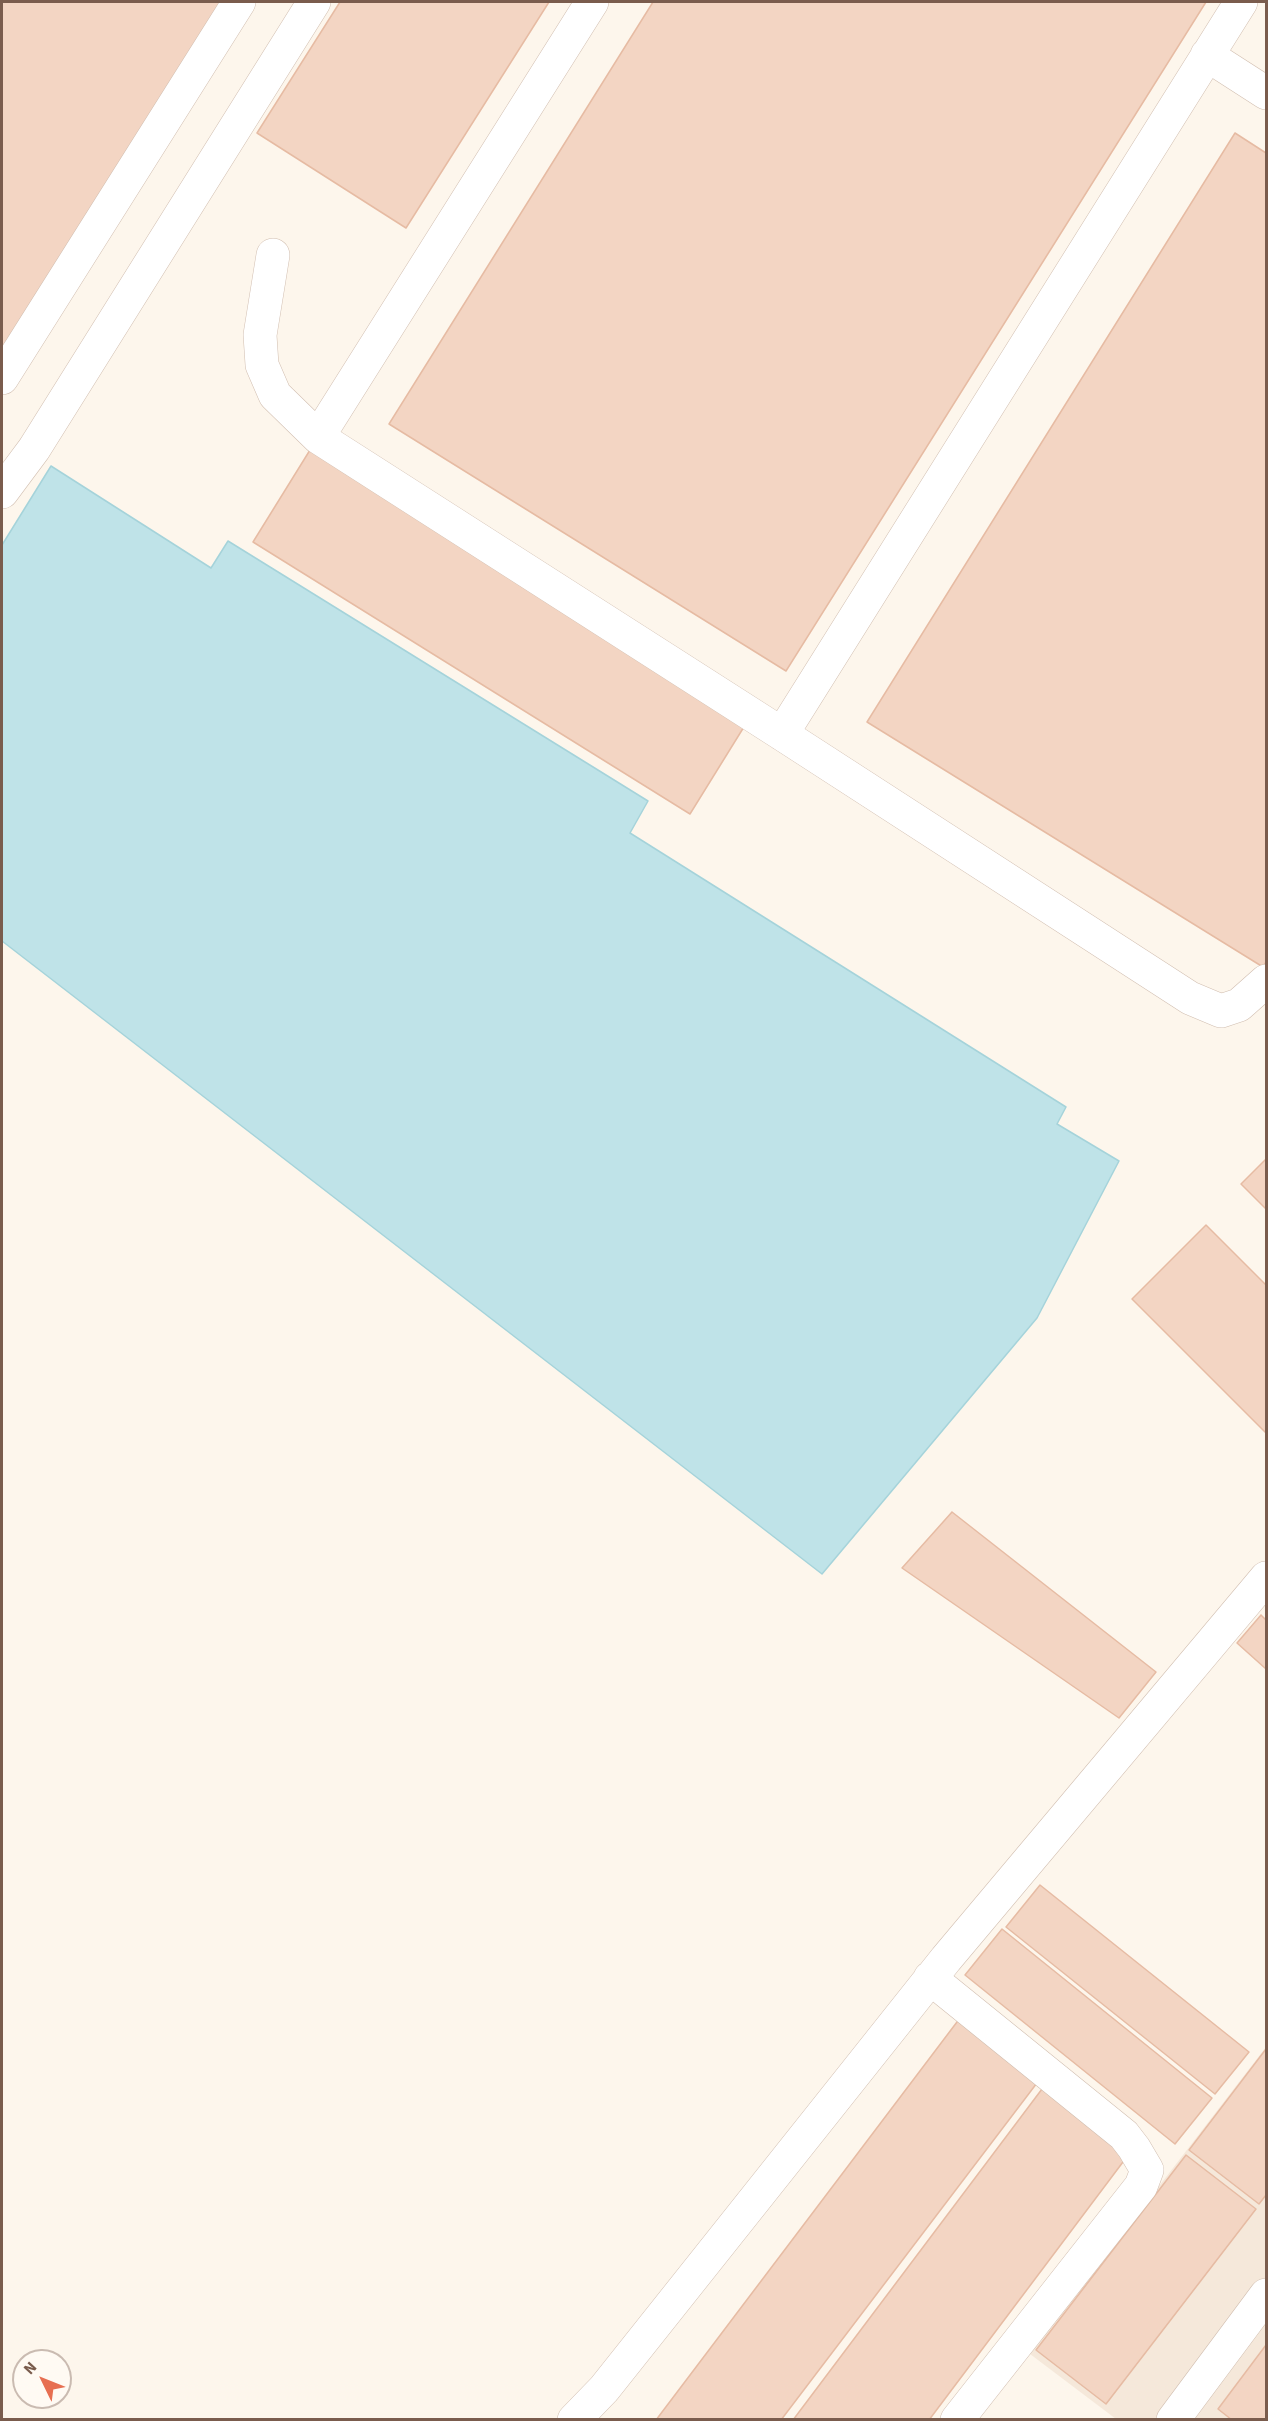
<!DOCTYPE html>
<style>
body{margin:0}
#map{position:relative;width:1268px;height:2421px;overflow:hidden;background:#fdf6ec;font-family:"Source Sans 3",sans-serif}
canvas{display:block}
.frame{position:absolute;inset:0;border:3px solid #7a5c4d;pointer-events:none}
.north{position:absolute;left:12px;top:2349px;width:60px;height:60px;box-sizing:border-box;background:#fffaf3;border:2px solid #cabbb1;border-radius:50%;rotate:313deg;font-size:16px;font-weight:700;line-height:24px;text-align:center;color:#7a5c4d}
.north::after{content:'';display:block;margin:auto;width:21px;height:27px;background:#e76f51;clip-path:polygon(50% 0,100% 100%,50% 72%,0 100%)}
</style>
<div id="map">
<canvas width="1268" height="2421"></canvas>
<div class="frame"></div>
<div class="north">N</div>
</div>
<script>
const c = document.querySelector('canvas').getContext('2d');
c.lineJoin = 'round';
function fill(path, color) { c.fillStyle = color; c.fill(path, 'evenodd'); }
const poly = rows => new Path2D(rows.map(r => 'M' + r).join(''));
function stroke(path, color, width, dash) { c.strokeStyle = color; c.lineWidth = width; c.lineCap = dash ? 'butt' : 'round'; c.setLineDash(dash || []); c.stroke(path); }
fill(poly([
 [1266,2047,1266,2419,1116,2419,1030,2354]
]), '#f5e8da');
const water = poly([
 [51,466,211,568,228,541,648,801,630,833,1066,1107,1057,1124,1119,1161,1037,1318,822,1574,2,941,2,545,51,466]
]);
fill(water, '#bfe3e8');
stroke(water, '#a5d3da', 1.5);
const building = poly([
 [2,2,225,2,2,361,2,2],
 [340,2,549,2,406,228,257,133,340,2],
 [653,2,1206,2,786,671,389,424,653,2],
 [1235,133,1266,153,1266,962,1263,967,867,722,1235,133],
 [310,450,747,722,690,814,253,542,310,450],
 [1266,1159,1266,1209,1241,1184,1266,1159],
 [1206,1225,1266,1285,1266,1433,1132,1299,1206,1225],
 [952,1512,1156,1672,1119,1718,902,1568,952,1512],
 [1261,1615,1266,1620,1266,1669,1237,1643,1261,1615],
 [1040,1885,1249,2052,1215,2094,1006,1927,1040,1885],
 [1002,1929,1212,2098,1175,2144,965,1975,1002,1929],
 [960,2018,1040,2079,781,2420,656,2420,960,2018],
 [1266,2049,1266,2195,1259,2204,1189,2150,1266,2049],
 [1045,2085,1132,2150,929,2420,793,2420,1045,2085],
 [1186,2155,1256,2209,1106,2404,1036,2350,1186,2155],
 [1266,2345,1266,2420,1232,2420,1218,2409,1266,2345]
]);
fill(building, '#f3d5c3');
stroke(building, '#e6bba3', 1.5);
const minor = poly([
 [1207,55,1266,93],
 [273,255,260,335,262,365,275,395,318,437,782,734,1190,998,1221,1011,1239,1005,1266,981],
 [2,378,239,2],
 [318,437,592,2],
 [2,492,34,449,314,2],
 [782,734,1241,2],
 [930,1978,1124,2135,1134,2148,1147,2170,1141,2186,957,2420],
 [574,2420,604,2389,946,1959,1266,1578],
 [1173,2420,1266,2295]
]);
stroke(minor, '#d1beb0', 34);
stroke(minor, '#fff', 33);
</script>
